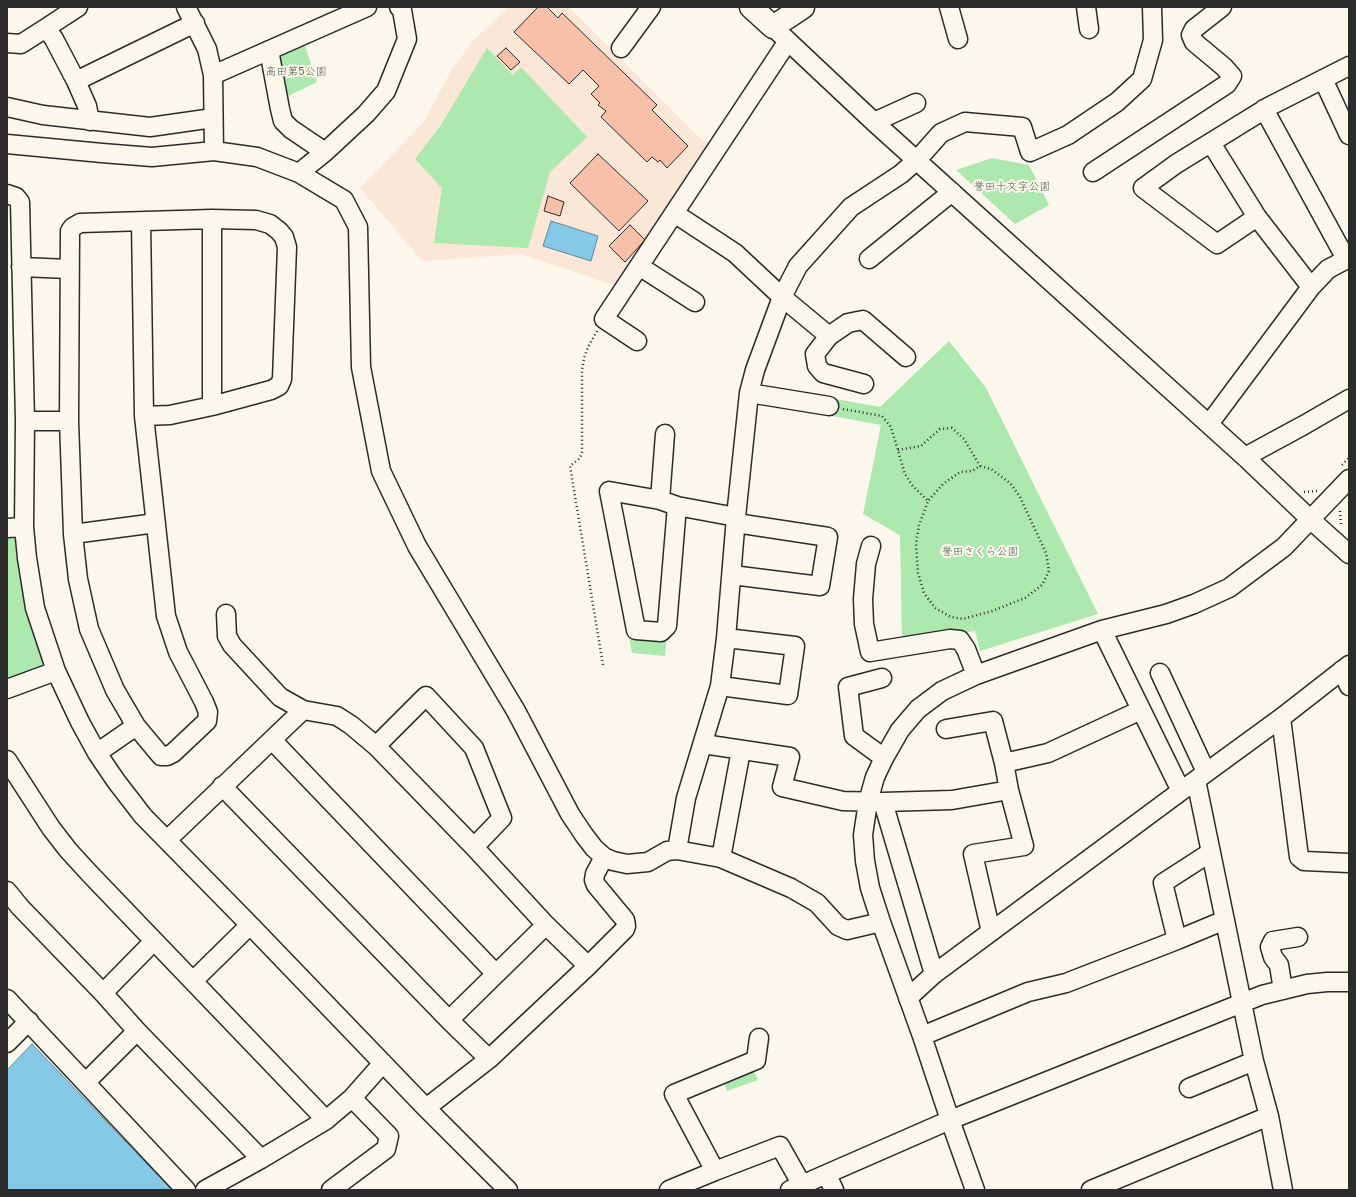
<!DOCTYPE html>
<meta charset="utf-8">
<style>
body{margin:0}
#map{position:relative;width:1356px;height:1197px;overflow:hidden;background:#fbf7ec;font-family:Delius,sans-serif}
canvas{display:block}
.frame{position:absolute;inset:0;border:8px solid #2b2b2b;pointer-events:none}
</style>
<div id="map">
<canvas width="1356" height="1197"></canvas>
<div class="frame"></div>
</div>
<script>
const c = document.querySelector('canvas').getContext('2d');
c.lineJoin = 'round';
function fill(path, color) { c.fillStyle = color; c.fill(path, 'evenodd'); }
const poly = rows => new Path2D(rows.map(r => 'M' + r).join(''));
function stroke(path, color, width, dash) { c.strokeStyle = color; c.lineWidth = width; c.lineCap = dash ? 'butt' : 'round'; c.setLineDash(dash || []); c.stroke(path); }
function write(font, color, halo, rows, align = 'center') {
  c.font = font + ' Delius,"Klee One",sans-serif'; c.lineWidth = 4; c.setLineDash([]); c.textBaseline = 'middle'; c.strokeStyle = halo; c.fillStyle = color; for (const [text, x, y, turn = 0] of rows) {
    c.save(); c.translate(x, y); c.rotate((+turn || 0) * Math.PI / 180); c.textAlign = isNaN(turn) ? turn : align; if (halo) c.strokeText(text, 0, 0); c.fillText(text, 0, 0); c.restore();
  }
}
fill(poly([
 [509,7,569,7,709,147,617,286,520,254,422,261,360,188,424,122,452,69,474,40]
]), '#fae7d8');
fill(poly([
 [303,40,317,82,284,98,276,57,280,50],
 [487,48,513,75,521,67,587,137,550,172,528,248,434,243,442,188,415,159,441,125],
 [992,158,1029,165,1049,205,1015,224,956,170],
 [949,341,986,388,1098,614,980,651,975,631,902,642,900,535,863,514,881,425,827,415,830,398,880,407],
 [7,537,12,537,18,542,44,663,40,670,7,682],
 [628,632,667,635,665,656,632,653],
 [751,1064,758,1080,727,1091,721,1075]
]), '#ade8ae');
const water = poly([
 [551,221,598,236,591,261,543,246,551,221],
 [32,1044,172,1190,7,1190,7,1070,32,1044]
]);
fill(water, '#85c9e7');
stroke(water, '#618a9c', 1);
const building = poly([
 [538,7,547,7,558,18,562,13,657,105,652,110,688,146,667,168,660,160,658,162,652,157,647,162,601,117,606,111,598,105,600,103,591,94,599,86,583,70,569,84,514,32,538,7],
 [506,48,520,62,511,70,497,56,506,48],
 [598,154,648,201,619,231,570,183,598,154],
 [548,196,564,202,560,216,544,211,548,196],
 [630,225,645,240,625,262,609,246,630,225]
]);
fill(building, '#f7c1a9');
stroke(building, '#2b2b2b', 1);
const minor = poly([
 [186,7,207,49,213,75,214,151],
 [949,7,958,39],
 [1086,7,1089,29],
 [773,27,874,122,1245,457,1311,520,1349,554],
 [46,28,54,39,76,81,87,106,90,121],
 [7,43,21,44,46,28,78,7],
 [621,48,651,7],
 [269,50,280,109,283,121,291,129,325,152],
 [213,75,367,7],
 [1323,79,1349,135],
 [76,81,195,23],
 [7,107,43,115,150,127,213,118],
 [1264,109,1346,259],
 [874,122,916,103],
 [1211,143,1257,217,1311,287],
 [7,144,102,153,152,157,214,151,257,157,299,173,344,200,358,227,361,367,381,471,417,546,516,711,570,814,584,835,594,848,604,857,613,861,627,864,648,862,667,851,677,850,721,858,791,888,817,903,838,926,847,930,881,922],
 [1093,172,1227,84,1232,76,1224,67,1194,42,1191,35,1194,29,1222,7],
 [299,173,325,152,366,114,386,91,407,39,402,10,399,7],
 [7,194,16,197,20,202,25,421,24,527,27,558,35,608,56,671,80,722,97,753,116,781,143,816,250,925,426,1108,508,1190],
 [674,213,735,253,782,297,829,336,848,323,863,320,906,357],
 [1257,217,1217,244,1143,188,1176,164,1270,106,1349,66],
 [212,219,212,406],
 [141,222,144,416,166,616,178,652,204,702,208,712,207,721,173,753,167,756,161,756,136,726,115,690,89,629,78,579,73,534,69,421,70,231,73,227,80,223,212,219,256,220,270,224,279,231,284,237,287,247,282,379,279,386,271,390,212,406,170,415,144,416],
 [869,259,952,192],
 [639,266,695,302],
 [21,267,69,269],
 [829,336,815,354,817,366,823,373,864,384],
 [637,341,604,319,788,41],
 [749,393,829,406],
 [25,421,69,421],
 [1209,424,1311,287,1328,269,1349,258],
 [1245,457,1304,425,1349,399],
 [660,500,665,434],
 [677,506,667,626,661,632,636,630,609,491,660,500,677,506,736,517],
 [7,528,24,527],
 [73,534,156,523],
 [871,546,866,564,863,599,864,624,870,652,950,639,960,640,966,649,976,675],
 [732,575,820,586,828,537,736,523],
 [226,614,227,636,232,645,280,697,303,710,337,716,351,725,376,746,474,847,546,925,588,966],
 [1102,630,1181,791],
 [1342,670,1349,686],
 [1160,673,1206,772],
 [882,678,848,687,854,736,884,758],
 [720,686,788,695,795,646,726,638],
 [7,689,56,671],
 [1281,718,1299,857,1304,861,1349,863],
 [946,729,993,721,1004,763,1009,790,1024,846,973,854,991,932],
 [272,740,496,974],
 [703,744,790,757,782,787,843,801,883,802,952,800,1009,790],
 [376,746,426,696,474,748,502,818,474,847],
 [97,753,136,726],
 [7,760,51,828,68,850,90,874,326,1120],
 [1004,763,1048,753,1141,710],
 [1196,780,1254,1061,1269,1116,1283,1190],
 [222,786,449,1020,489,1059],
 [883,802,934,974],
 [167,840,303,710],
 [677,850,686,798,720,686,726,638,736,517,749,393,755,370,782,297,798,266,851,207,901,174,917,160,941,133,965,122,1022,127,1030,152,1068,135,1117,102,1142,79,1153,40,1152,7],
 [721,858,741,750],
 [7,891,20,907,103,993,137,1031,261,1159],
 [1177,940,1163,883,1211,852],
 [193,981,250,925],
 [1283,990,1279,965,1273,957,1270,947,1273,941,1298,937],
 [103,993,154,941],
 [908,998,934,974,1181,791,1281,718,1349,665],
 [7,999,186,1190],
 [449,1020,546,925],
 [922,1036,1028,992,1066,983,1177,940,1225,920],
 [7,1043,29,1021],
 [86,1082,137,1031],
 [1189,1088,1254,1061],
 [426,1108,489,1059,588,966,625,929,626,926,625,920,596,885,594,880,595,874,604,857],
 [715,1171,674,1094,756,1060,759,1038],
 [827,1175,834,1190],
 [205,1190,261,1159,326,1120,352,1098,383,1063],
 [331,1190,386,1149,389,1136,352,1098],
 [669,1190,715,1171,780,1146,802,1185],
 [790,1190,950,1120,1262,995,1307,984,1327,982,1349,982],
 [975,1190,950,1120,922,1036,881,922,870,888,865,861,863,835,868,802,875,777,884,758,900,730,918,709,942,691,976,675,1102,630,1166,614,1194,604,1229,588,1284,547,1349,479],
 [1091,1190,1269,1116]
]);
const major = poly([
 [751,7,773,27,803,7]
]);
stroke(minor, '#2b2b2b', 21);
stroke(major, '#2b2b2b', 25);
stroke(poly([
 [597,331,588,347,584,358,582,370,582,453,580,458,570,466,603,665],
 [843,409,882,416,891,427,905,474,912,485,928,501,919,525,916,544,918,573,924,593,935,608,951,617,963,619,992,611,1025,598,1042,585,1049,571,1046,553,1020,497,1010,483,991,469,980,466,972,471,960,472,943,484,928,501],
 [898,450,921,446,940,429,952,428,964,439,980,466],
 [1342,465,1349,458],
 [1304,492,1317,491],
 [1340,511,1341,526]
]), '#2b2b2b', 2.5, [1, 3]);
stroke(minor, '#fbf7ec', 18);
stroke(major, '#fbf7ec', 22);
write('11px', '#4c5a4c', '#fbf7ec', [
 ["高田第5公園",296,72],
 ["誉田十文字公園",1012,187],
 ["誉田さくら公園",980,552]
]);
</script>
